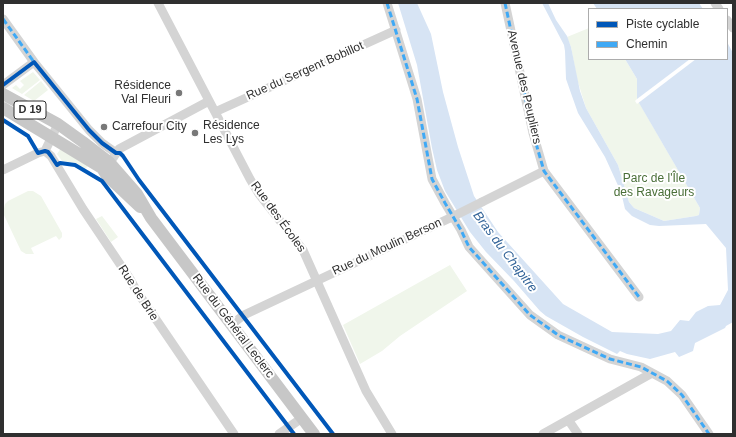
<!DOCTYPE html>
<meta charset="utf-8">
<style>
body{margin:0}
#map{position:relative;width:736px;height:437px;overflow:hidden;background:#fff;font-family:Arial,sans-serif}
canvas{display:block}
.frame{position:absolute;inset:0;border:4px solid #2f2f2f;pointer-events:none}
.legend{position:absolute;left:588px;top:8px;width:140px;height:52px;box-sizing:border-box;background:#fff;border:1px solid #acacac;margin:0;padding:5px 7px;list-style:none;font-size:12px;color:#2f2f2f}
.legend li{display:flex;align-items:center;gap:8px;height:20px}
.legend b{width:20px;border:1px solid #acacac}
</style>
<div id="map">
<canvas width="736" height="437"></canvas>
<div class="frame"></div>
<ul class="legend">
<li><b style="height:5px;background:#0057b8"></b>Piste cyclable</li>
<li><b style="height:5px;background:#3fa9f5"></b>Chemin</li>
</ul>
</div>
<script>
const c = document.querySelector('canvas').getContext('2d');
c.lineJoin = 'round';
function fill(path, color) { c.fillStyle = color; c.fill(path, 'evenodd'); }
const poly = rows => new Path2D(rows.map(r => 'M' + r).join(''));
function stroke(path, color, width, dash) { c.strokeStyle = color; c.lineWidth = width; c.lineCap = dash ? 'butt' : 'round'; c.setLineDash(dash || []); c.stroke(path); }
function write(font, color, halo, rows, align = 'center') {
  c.font = font + ' Arial,sans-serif'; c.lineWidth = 4; c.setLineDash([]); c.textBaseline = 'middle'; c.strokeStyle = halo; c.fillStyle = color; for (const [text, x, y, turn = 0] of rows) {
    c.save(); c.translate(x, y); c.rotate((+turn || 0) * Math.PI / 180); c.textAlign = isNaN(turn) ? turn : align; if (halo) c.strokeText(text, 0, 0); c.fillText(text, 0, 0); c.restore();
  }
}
fill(poly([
 [589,28,589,59,625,59,637,79,637,99,700,208,699,215,696,216,664,221,634,208,629,202,618,165,586,108,577,79,571,47,567,37],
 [33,72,40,80,22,94,12,88,16,85,20,89,24,85,20,81],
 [41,81,48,90,34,101,24,95],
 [61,148,77,158,88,166,85,169,76,163,62,161,57,154],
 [28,191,33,191,41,196,62,233,62,237,59,240,56,236,31,248,34,254,26,254,21,251,3,213,5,204,8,201],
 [102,216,118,237,111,242,96,219],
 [450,265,467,291,400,336,382,351,360,364,343,325]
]), '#f0f6eb');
fill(poly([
 [398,3,417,3,431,34,443,92,458,147,474,196,498,232,563,304,612,332,658,334,671,331,680,320,689,321,696,312,708,306,720,305,728,290,726,248,706,224,659,226,650,225,632,216,625,209,621,192,605,157,578,113,566,79,565,51,564,45,542,3,548,3,556,20,567,36,571,47,580,91,586,108,618,165,629,202,634,208,664,221,696,216,699,215,700,208,639,103,637,99,637,79,625,59,727,59,727,42,733,53,733,322,726,326,725,328,695,343,693,351,679,357,675,352,650,359,627,354,620,351,617,354,583,337,546,316,540,311,514,281,486,252,470,232,445,191,437,170,432,148,417,65],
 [593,3,699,3,703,9,597,9]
]), '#d7e4f4');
fill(poly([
 [690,59,696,59,637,104,635,101,637,99]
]), '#fff');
stroke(poly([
 [158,3,250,179,259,194,303,250,366,391,392,434],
 [387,3,417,99,432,179,445,203,461,230,469,247,530,315,558,335,610,359,641,367,667,381,682,395,709,434],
 [505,3,533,133,544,171,639,297],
 [715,3,719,9],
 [3,19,34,62],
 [727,20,733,28],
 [3,85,34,62,89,130,102,143,116,153],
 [215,112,396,30],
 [45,151,51,156,83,209,130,279,136,290,234,434],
 [45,151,58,124],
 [113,158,119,149,209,101],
 [3,170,38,153,45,151],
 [482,202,544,171],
 [232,324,244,315,450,218],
 [569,421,578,434],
 [279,434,302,418],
 [543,434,652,373]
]), '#d4d4d4', 9);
stroke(poly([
 [3,94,58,124,83,142,109,162,137,194,151,218,314,434],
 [3,108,102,168,107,176,140,207]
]), '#c7c7c7', 12);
stroke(poly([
 [450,218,482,202]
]), '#d4d4d4', 9);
stroke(poly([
 [387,3,417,99,432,179,445,203,461,230,469,247,530,315,558,335,610,359,641,367,667,381,682,395,709,434],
 [505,3,533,133,544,171,639,297],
 [3,19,34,62]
]), '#3fa9f5', 3, [6, 3]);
stroke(poly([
 [3,85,34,62,89,130,102,143,116,153,120,153,123,156,139,180,333,434],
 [3,120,28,136,38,153,45,151,48,152,51,156,57,165,60,163,75,165,102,181,294,434]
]), '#0057b8', 4);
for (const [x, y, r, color] of [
 [179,93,4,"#787878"],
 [104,127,4,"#787878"],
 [195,133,4,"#787878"]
]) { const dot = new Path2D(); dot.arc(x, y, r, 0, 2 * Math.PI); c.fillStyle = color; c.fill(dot); stroke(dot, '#fff', 1.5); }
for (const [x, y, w] of [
 [30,110,32]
]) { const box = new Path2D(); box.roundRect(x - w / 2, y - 9, w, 18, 3); c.fillStyle = '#fff'; c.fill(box); stroke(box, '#2f2f2f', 1); }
write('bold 11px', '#2f2f2f', null, [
 ["D 19",30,110]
]);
write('12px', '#2f2f2f', '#fff', [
 ["Rue du Sergent Bobillot",305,71,-24],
 ["Avenue des Peupliers",524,87,77],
 ["Rue des Écoles",278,217,54],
 ["Rue du Moulin Berson",387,247,-25],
 ["Rue de Brie",138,293,57],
 ["Rue du Général Leclerc",233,326,53]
]);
write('12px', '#2f2f2f', '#fff', [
 ["Résidence",171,86,"right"],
 ["Val Fleuri",171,100,"right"],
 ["Résidence",203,126],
 ["Les Lys",203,140],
 ["Carrefour City",112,127]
], 'left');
write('12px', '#4a6f38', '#fff', [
 ["Parc de l'Île",654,179],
 ["des Ravageurs",654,193]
]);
write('italic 13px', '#34659a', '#fff', [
 ["Bras du Chapitre",505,252,53]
]);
</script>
